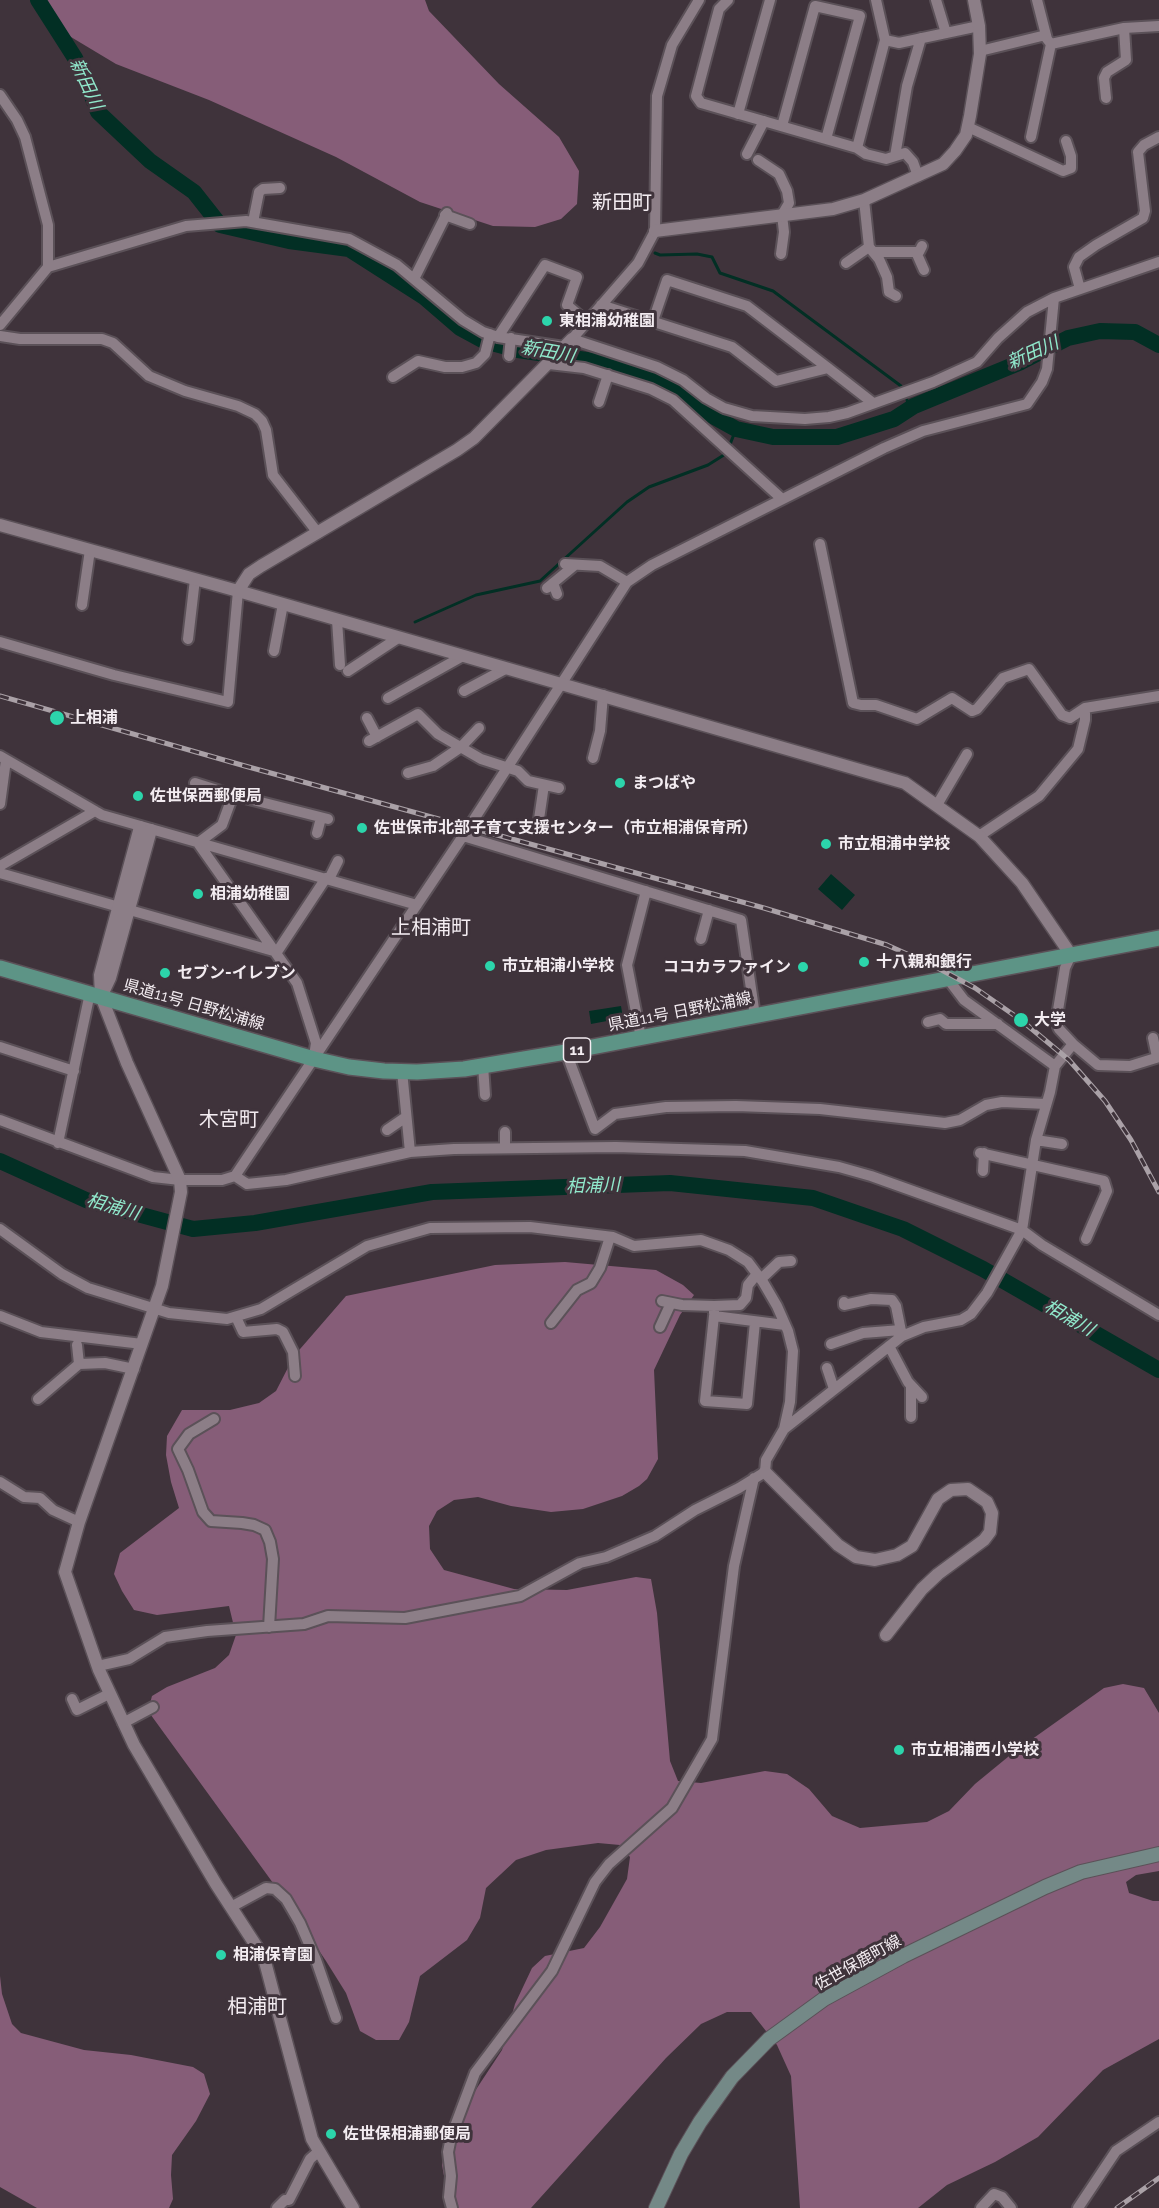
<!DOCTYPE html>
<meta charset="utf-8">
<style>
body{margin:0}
canvas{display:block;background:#3f333b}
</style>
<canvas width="1159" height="2208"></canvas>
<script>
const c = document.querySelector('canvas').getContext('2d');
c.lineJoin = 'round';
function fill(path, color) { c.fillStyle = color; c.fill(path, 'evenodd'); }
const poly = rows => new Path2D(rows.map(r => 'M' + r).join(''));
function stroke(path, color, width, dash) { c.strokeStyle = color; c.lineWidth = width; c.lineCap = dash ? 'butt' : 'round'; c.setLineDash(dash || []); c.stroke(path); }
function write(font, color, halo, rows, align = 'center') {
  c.font = font + ' Raleway,"Noto Sans JP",sans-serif'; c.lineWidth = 6; c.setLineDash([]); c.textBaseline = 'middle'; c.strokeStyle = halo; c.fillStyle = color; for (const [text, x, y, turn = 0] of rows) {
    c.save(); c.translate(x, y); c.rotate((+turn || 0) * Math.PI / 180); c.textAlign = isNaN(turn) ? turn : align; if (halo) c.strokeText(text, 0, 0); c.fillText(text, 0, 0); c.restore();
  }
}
fill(poly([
 [37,0,425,0,429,11,499,84,559,137,579,171,577,204,561,219,535,227,493,226,420,202,336,157,209,100,116,64,66,34],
 [565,1262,656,1270,683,1285,694,1295,680,1315,654,1370,658,1459,647,1479,639,1486,622,1496,583,1509,551,1512,511,1506,478,1497,454,1500,437,1511,429,1526,430,1549,444,1570,514,1589,567,1590,636,1577,651,1579,657,1613,670,1761,678,1781,701,1783,765,1771,787,1774,809,1789,832,1816,860,1828,927,1822,949,1811,975,1784,1014,1752,1104,1688,1123,1684,1144,1688,1159,1713,1159,1871,1136,1875,1126,1882,1129,1893,1153,1901,1159,1901,1159,2039,1103,2070,1038,2137,995,2162,947,2185,918,2208,800,2208,791,2076,777,2045,751,2012,727,2012,701,2024,666,2058,531,2208,450,2208,442,2165,448,2132,502,2050,515,2004,532,1968,545,1956,584,1948,600,1927,627,1879,630,1857,620,1845,598,1843,546,1850,516,1860,486,1888,480,1918,467,1940,420,1976,409,2022,399,2040,376,2040,360,2031,346,1993,326,1961,281,1894,148,1711,152,1696,167,1687,215,1668,229,1655,236,1635,229,1606,157,1615,134,1610,122,1591,114,1574,120,1553,179,1508,171,1482,166,1455,167,1436,182,1410,230,1410,259,1403,276,1391,294,1356,346,1296,495,1265],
 [0,1976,2,1994,12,2024,21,2033,84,2050,131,2055,193,2067,204,2074,210,2094,196,2121,172,2155,171,2175,173,2199,169,2208,37,2208,0,2187]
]), '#865d78');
fill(poly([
 [831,874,855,895,842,910,818,889],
 [621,1006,623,1018,591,1024,589,1011]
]), '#022f24');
stroke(poly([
 [655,253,660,255,697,254,712,257,720,273,773,291,901,386],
 [907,400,910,408],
 [729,447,736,429],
 [415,622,476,595,540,581,627,502,649,487,708,465,727,453]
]), '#022f24', 3);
stroke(poly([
 [38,0,75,58,85,78,98,112,150,161,194,192,220,225,289,241,349,249,424,297,460,328,484,341,518,350,607,363,670,385,700,409,736,429,773,437,837,437,894,419,914,406,1021,362,1068,338,1100,331,1135,332,1159,345],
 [0,1161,86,1200,193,1229,255,1223,432,1192,670,1183,813,1198,903,1229,983,1269,1159,1370]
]), '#022f24', 16);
const minor = poly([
 [699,0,672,45,657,96,655,231,638,263,572,339,657,367,683,380,706,398,724,408,752,416,805,419,829,417,847,413,933,382,977,362,998,338,1027,312,1054,298,1159,262],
 [728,0,719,9,696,96,701,103,857,148,866,154,886,159,905,153,913,162,918,176],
 [936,0,946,33],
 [1037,0,1047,39,1051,44,1124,28,1159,26],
 [885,40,899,43,979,26],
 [980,51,1046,35],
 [0,95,17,120,25,137,48,225,48,267],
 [1106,98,1104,78,1107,72,1126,60,1124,28],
 [738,114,770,0],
 [782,126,815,6,860,16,826,139],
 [968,127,1063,171,1071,168,1071,156,1066,141],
 [1031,137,1051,44],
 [857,148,885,40,876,0],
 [747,154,764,121],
 [895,156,907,86,921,38],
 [758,160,779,174,787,191,789,203,782,215,784,232,781,254],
 [445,215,470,224],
 [253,222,259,192,263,189,280,188],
 [869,247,879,259,887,277,889,292,896,296],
 [874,252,919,252,922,246],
 [916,252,924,270],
 [846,263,869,247,864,200],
 [414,279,447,213],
 [1080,289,1074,267,1079,257,1096,245,1143,218,1145,211,1138,152,1144,145,1159,137],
 [601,305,732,347,776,381,828,368,873,403],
 [653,321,667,280,747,306,828,368],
 [0,325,48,267,186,226,246,221,349,239,397,265,463,320,483,332,498,337,564,347],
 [0,336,20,339,102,339,113,343,149,376,185,391,238,406,255,414,262,421,266,430,273,475,318,533],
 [498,337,545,265,577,277,567,305,587,322],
 [509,356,511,338],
 [549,364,584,368,651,389,673,400,782,499],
 [393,377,418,361,445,367,462,367,476,363,485,354,490,334],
 [599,402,608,375],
 [820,544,853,703,861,705,876,705,917,719,952,698,972,711,977,709,1003,678,1029,669,1062,715,1070,718,1085,708,1159,696],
 [565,564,600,566,627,582],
 [553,583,557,594],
 [547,588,575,565],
 [82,605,90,550],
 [337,620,340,665],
 [188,639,195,579],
 [0,642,114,675,228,702,238,591],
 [274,651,283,604],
 [348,671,398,638],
 [464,691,507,668],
 [388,698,463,656],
 [367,718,377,737],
 [369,741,418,714,438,734,481,759,518,771,528,781,559,788],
 [0,756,102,815,417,905],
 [593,758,600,731,603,695],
 [408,773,433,766,461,747,479,728],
 [195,783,233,795,222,825,198,843],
 [233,795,328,819],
 [0,804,6,760],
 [937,805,967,754],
 [539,819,544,785],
 [317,833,321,818],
 [463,836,741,920,755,1016],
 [979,836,1039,796,1078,749,1085,720,1085,708],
 [198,843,297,983,316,1043,314,1056],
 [0,866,95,811],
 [0,873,277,952],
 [329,879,338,861],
 [701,939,709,910],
 [277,952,326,878],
 [948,979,964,1000,1055,1066],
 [928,1022,940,1019,946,1024,998,1024],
 [641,1038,627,965,646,891],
 [1153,1038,1157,1057],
 [1073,1044,1098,1065,1130,1066,1159,1057],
 [0,1047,74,1071],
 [566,1052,595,1129,615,1114,666,1107,736,1106,820,1109,945,1123,960,1120,986,1105,1002,1102,1046,1104],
 [483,1065,485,1095],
 [402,1071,410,1152],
 [0,1120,153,1177,180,1180,222,1180,235,1176,469,827,627,582,652,565,884,448,923,431,1027,404,1042,382,1047,369,1054,298],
 [387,1130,406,1117],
 [505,1132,505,1148],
 [1036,1140,1062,1144],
 [58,1143,90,993],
 [980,1153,1104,1181,1107,1191,1086,1239],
 [983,1171,984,1153],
 [235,1176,247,1184,286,1180,410,1152,454,1149,616,1147,745,1151,839,1167,871,1176,1011,1226,1022,1230,1042,1245,1159,1315],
 [0,1229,62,1274,88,1288,169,1313,227,1319,261,1309,367,1246,430,1228,530,1227,613,1237,634,1246,701,1240,729,1250,748,1262,763,1282,777,1306,788,1331,793,1351,790,1402,784,1429,766,1460,765,1472,739,1488,695,1510,655,1536,606,1557,580,1563,520,1596,405,1618,328,1616,304,1624,207,1631,165,1637,129,1659,98,1666],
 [761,1279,779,1262,791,1261],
 [662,1301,682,1305,714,1306,714,1313],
 [844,1302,844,1305,871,1299,892,1300,896,1306,902,1336],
 [714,1306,740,1305,746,1298,748,1285,757,1274],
 [0,1316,41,1332,142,1344],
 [236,1317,243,1332,277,1329,283,1332,293,1352,295,1376],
 [755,1322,747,1404,705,1401,714,1316,785,1325],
 [551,1323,577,1290,591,1283,600,1268,610,1237],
 [660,1327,671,1303],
 [831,1344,863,1333,901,1330],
 [77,1345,79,1364],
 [889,1346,908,1382,922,1397],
 [827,1368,834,1389],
 [38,1399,79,1364,105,1363,134,1369],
 [911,1417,911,1385],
 [214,1419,189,1434,178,1449,188,1470,203,1512,211,1521,242,1523,254,1525,265,1530,270,1542,273,1559,269,1627],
 [784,1429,902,1336,924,1327,961,1320,971,1314,987,1293,1022,1230,1036,1140,1050,1092,1055,1066,1073,1044,1059,1029,1056,1022,1065,968,1071,955],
 [0,1482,24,1497,40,1498,53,1510,79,1522],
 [72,1699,77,1710,109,1694],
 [123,1723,153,1707],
 [231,1907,266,1888,275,1889,286,1899,300,1923,316,1960,336,2018],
 [277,2208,285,2200,289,2200,310,2159,318,2152],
 [452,2208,449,2197,451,2176,448,2152,451,2137,475,2073,552,1971,595,1882,609,1864,672,1808,712,1739,734,1566,754,1478],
 [981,2208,994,2194,1002,2197,1011,2208],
 [1078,2208,1116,2151,1159,2122]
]);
const tertiary = poly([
 [655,231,833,209,864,200,943,164,955,151,966,135,970,116,980,54,979,26,974,0],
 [0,525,238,591,905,783,979,836,1022,883,1071,955],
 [238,591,249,574,261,566,457,450,474,438,572,339],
 [140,827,100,975,101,996,127,1063,180,1180,181,1192,162,1286,79,1522,65,1572,99,1670,134,1745,216,1884,264,1958,312,2139,353,2208],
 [102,995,110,978,151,830],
 [765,1472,838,1545,856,1557,875,1560,897,1555,912,1546,938,1499,951,1490,968,1489,987,1502,992,1513,990,1532,984,1540,938,1574,922,1589,886,1635]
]);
const secondary = poly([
 [656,2208,681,2154,700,2122,732,2077,769,2039,824,1999,903,1956,1045,1887,1081,1872,1159,1854]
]);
const primary = poly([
 [0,968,314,1059,349,1067,384,1071,417,1072,464,1069,566,1052,1159,938]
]);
stroke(minor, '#5b5158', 14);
stroke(tertiary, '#5b5158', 15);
stroke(secondary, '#5b5158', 16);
stroke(primary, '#5b5158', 18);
stroke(minor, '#8c7e87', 10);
stroke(tertiary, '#8c7e87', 12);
stroke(secondary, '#748987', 14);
stroke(primary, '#5d9486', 15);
const rail = poly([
 [0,696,245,766,764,908,887,945,936,967,975,988,1021,1020,1069,1060,1105,1101,1131,1140,1159,1192],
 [1117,2208,1159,2178]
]);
stroke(rail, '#aaa1a7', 5);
stroke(rail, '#3f333b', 3, [9]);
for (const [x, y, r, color] of [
 [547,321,6,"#2cd5ab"],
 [57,718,8,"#2cd5ab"],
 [620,783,6,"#2cd5ab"],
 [138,796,6,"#2cd5ab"],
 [362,828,6,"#2cd5ab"],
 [826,844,6,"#2cd5ab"],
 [198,894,6,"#2cd5ab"],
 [864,962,6,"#2cd5ab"],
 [490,966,6,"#2cd5ab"],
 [803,967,6,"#2cd5ab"],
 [165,973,6,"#2cd5ab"],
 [1021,1020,8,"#2cd5ab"],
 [899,1750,6,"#2cd5ab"],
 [221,1955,6,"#2cd5ab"],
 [331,2134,6,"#2cd5ab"]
]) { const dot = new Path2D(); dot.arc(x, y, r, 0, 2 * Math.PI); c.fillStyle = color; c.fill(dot); stroke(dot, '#3f333b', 2); }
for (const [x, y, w] of [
 [577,1050,27]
]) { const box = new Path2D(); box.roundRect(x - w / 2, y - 12, w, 24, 4.5); c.fillStyle = '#3f333b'; c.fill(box); stroke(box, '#f3ecf1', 1.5); }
write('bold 15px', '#f3ecf1', null, [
 ["11",577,1050]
]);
write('bold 16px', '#f3ecf1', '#3f333b', [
 ["東相浦幼稚園",559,321],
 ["上相浦",70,718],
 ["まつばや",632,783],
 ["佐世保西郵便局",150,796],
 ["佐世保市北部子育て支援センター（市立相浦保育所）",374,828],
 ["市立相浦中学校",838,844],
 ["相浦幼稚園",210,894],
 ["十八親和銀行",876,962],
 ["市立相浦小学校",502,966],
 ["ココカラファイン",791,967,"right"],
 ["セブン-イレブン",177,973],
 ["大学",1034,1020],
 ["市立相浦西小学校",911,1750],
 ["相浦保育園",233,1955],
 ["佐世保相浦郵便局",343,2134]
], 'left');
write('16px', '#f3ecf1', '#3f333b', [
 ["県道11号 日野松浦線",194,1005,16],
 ["県道11号 日野松浦線",680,1012,-11],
 ["佐世保鹿町線",858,1963,-29]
]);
write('italic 18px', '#91e9cc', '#3f333b', [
 ["新田川",86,84,65],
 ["新田川",548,352,10],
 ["新田川",1033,353,-24],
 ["相浦川",593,1186,-2],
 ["相浦川",113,1207,16],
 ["相浦川",1069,1318,30]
]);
write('20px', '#f3ecf1', '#3f333b', [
 ["新田町",622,203],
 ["上相浦町",431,928],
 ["木宮町",229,1120],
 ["相浦町",257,2007]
]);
</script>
